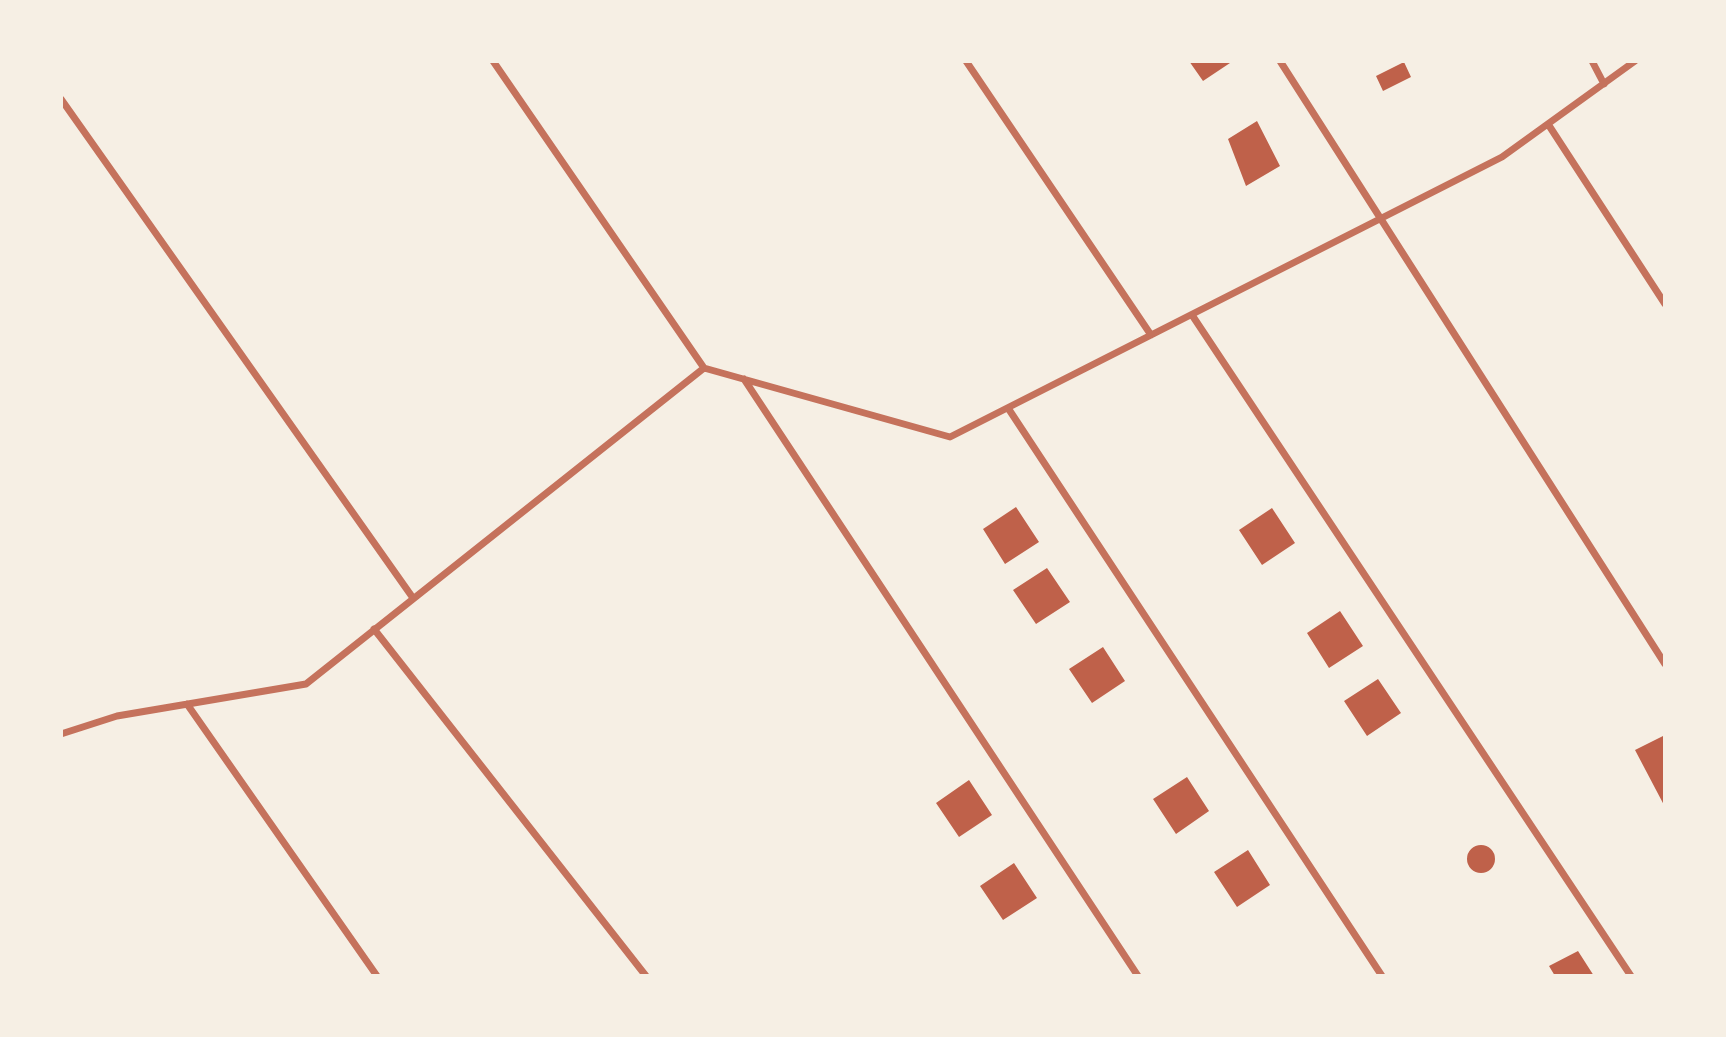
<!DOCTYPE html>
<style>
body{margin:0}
#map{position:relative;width:1726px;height:1037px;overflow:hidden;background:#f6efe4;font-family:"Fira Sans",sans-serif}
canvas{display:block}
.frame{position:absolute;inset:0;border:63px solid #f6efe4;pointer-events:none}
</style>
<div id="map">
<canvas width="1726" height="1037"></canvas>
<div class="frame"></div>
</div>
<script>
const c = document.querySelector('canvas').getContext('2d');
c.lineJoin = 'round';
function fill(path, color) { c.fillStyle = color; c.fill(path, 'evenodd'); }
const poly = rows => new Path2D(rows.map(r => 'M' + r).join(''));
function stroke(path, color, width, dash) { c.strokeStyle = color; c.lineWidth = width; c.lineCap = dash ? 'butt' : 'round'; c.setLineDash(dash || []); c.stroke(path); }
fill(poly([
 [1189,61,1233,61,1203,81],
 [1404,62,1411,77,1383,91,1376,76],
 [1257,121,1280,166,1246,186,1228,139],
 [1016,507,1039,542,1005,564,983,529],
 [1272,508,1295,543,1262,565,1239,530],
 [1047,568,1070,602,1036,624,1013,590],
 [1340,611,1363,646,1329,668,1307,633],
 [1103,647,1125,681,1092,703,1069,669],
 [1378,679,1401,713,1367,736,1344,701],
 [1665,735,1665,807,1635,750],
 [1187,777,1209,811,1176,834,1153,799],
 [969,780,992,815,959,837,936,803],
 '1467 859a14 14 0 1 1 28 0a14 14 0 1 1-28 0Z',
 [1248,850,1270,885,1237,907,1214,872],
 [1014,863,1037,898,1003,920,980,886],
 [1578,951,1594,976,1555,976,1549,966]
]), '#bf614a');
stroke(poly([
 [493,61,704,368],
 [966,61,1151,335],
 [1280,61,1665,664],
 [1592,61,1604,84],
 [61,99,413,598],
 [1548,124,1665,304],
 [1192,315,1631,976],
 [744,379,1138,976],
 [1008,408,1382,976],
 [374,629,646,976],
 [187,704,377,976],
 [61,734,117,716,306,684,704,368,950,437,1502,157,1635,61]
]), '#c5725c', 7);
</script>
